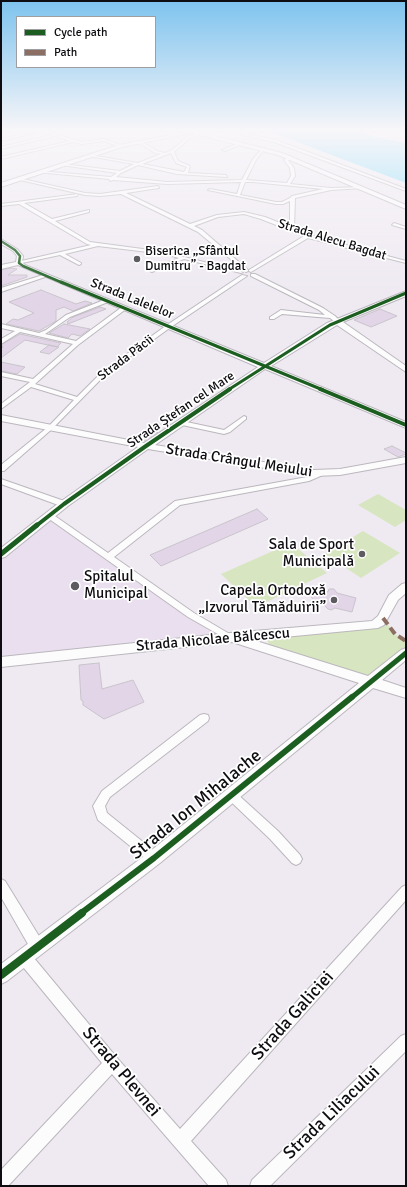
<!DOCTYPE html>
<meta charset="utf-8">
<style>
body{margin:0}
#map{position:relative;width:407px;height:1187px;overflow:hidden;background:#efeaf2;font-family:Signika,sans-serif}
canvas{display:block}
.frame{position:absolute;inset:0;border:2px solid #0f0c11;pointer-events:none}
.legend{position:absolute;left:16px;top:16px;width:140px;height:52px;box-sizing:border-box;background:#fff;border:1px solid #9f9ea0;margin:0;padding:5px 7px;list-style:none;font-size:12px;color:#0f0c11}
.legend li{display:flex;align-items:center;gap:8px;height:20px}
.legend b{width:20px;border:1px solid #9f9ea0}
</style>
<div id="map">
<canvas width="407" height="1187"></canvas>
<div class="frame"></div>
<ul class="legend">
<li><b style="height:5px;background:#1b5e20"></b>Cycle path</li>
<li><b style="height:5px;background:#8d6e63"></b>Path</li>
</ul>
</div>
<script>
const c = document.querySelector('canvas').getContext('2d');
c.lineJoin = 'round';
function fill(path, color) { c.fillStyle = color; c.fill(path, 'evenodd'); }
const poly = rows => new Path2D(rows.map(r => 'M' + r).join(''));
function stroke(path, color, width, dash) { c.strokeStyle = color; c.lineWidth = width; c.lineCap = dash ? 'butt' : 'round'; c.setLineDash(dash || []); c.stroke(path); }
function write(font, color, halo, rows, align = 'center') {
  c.font = font + ' Signika,sans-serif'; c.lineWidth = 3.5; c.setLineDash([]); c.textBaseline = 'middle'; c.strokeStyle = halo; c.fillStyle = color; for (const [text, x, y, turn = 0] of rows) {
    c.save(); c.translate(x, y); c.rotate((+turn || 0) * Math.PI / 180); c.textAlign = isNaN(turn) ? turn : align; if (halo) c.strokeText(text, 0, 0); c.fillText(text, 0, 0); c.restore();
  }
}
fill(poly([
 [49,516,230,638,1,662,1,552]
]), '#e9dfee');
fill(poly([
 [378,494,406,510,406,520,395,527,358,505],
 [363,531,400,553,361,578,325,554],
 [291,543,327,573,256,607,221,574],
 [383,618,395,634,406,641,406,653,370,682,271,651,266,635,374,625]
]), '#d7e5c0');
fill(poly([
 [258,129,352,129,372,136,406,143,406,183,273,133]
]), '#7cd9f7');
const building = poly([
 [11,268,17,269,8,275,27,275,27,277,1,286,1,270,11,268],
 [41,290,76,304,85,301,92,303,73,311,64,307,56,310,56,321,39,331,6,324,13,319,18,320,34,313,9,302,41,290],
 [100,307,106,309,68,324,67,322,73,317,100,307],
 [380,309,397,316,371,327,354,320,380,309],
 [64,324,90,329,80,336,72,334,68,338,49,333,64,324],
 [20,334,61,343,57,347,25,340,1,358,1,349,3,347,1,345,20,334],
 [49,345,59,347,49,354,40,352,49,345],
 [1,362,25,367,17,374,1,371,1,362],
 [146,430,158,432,144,441,134,440,146,430],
 [392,446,406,453,406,454,398,457,384,449,392,446],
 [257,509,268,519,161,566,150,555,257,509],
 [320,589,328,592,329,589,334,589,337,593,356,598,352,612,335,608,331,610,328,609,324,605,312,602,313,600,310,594,320,589],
 [99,663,102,689,133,680,144,702,104,719,83,705,83,701,81,700,79,665,99,663]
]);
fill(building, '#e2d5e8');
stroke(building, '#c8c4ca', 1);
const street = poly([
 [8,129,15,129,1,133,1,131,8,129],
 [33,129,39,129,82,142,104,139,123,146,120,147,104,141,82,144,73,142,1,159,1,157,70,141,55,136,1,149,1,147,52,135,40,132,1,141,1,139,37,131,33,129],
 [215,129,223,129,276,140,406,189,406,191,274,142,215,129],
 [198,133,199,135,190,138,174,152,178,161,190,166,188,173,226,175,227,177,177,174,138,165,121,173,116,177,167,182,242,180,253,159,263,148,265,148,256,160,246,180,287,183,291,176,290,168,284,160,290,156,292,157,288,160,294,168,295,176,290,184,331,188,361,187,363,188,331,190,295,198,294,229,309,235,406,261,406,263,308,238,251,272,249,271,249,270,304,236,261,219,244,214,218,217,194,226,202,230,248,270,248,271,246,272,198,232,121,194,100,196,85,195,16,179,18,178,85,193,100,194,158,186,159,188,126,193,190,224,217,215,244,212,265,217,290,227,290,201,283,204,276,204,208,190,210,189,237,194,241,182,167,184,113,180,110,181,109,179,37,172,39,171,111,177,117,173,61,165,63,164,120,171,134,164,88,156,90,155,138,163,161,154,155,153,139,143,139,141,141,141,157,151,165,153,172,150,188,136,198,133],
 [171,153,176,163,187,167,184,172,142,164,171,153],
 [245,182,253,182,323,189,292,196,290,198,282,202,276,202,240,195,245,182],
 [239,143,242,144,225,151,222,150,239,143],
 [78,194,77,196,24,203,52,219,89,210,89,212,55,221,90,242,165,252,243,272,241,273,184,259,152,272,150,271,150,270,179,258,165,254,98,246,65,254,81,263,81,264,79,265,60,255,17,264,17,262,91,245,87,244,19,204,1,206,1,204,78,194],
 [394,223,406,227,406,229,392,225,394,223],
 [251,274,255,274,323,308,335,316,341,322,338,324,330,318,282,314,274,319,270,319,270,317,281,310,325,315,319,310,251,276,251,274],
 [43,275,48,276,1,292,1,288,43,275],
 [242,275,247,276,171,327,106,374,52,429,4,471,1,471,1,465,48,427,74,400,31,387,1,409,1,404,30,382,1,376,1,372,33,379,73,344,20,332,1,344,1,339,15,331,1,328,1,324,39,333,46,330,66,315,104,300,108,300,108,302,70,317,45,334,76,341,122,307,126,307,126,309,78,345,35,384,77,397,102,372,167,325,242,275],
 [244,416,246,417,246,419,230,432,224,434,182,425,179,423,182,421,224,430,244,416],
 [318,472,321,472,325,474,309,481,180,505,114,557,194,613,233,636,235,638,233,640,230,641,188,617,45,516,46,514,52,514,108,553,175,501,307,477,318,472],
 [1,479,67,502,68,504,67,506,61,506,1,484,1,479],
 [204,714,208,715,209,718,208,721,110,797,105,806,107,813,158,854,160,858,158,862,154,864,150,862,98,820,93,806,102,791,200,715,204,714],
 [231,790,235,792,278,831,300,855,302,859,300,863,296,865,292,863,270,839,227,798,225,795,227,792,231,790],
 [1,879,5,881,42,941,44,946,42,951,37,953,32,951,1,897,1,879],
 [406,885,406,900,191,1141,226,1180,228,1186,209,1186,112,1074,8,1186,1,1186,1,1170,102,1063,19,962,17,957,19,952,24,950,29,952,117,1058,180,1129,402,887,406,885],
 [406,1034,406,1051,270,1186,250,1186,252,1180,401,1036,406,1034]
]);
const secondary = poly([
 [179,129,188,129,282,153,406,205,406,209,278,155,191,133,122,147,1,187,1,183,119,145,186,132,179,129],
 [1,239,17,249,23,256,22,262,25,265,264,363,327,323,406,291,406,296,343,322,406,366,406,372,337,325,271,366,406,422,406,428,265,369,155,445,314,470,340,469,406,457,406,463,340,475,314,476,148,449,68,506,5,557,1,558,1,548,60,502,138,447,1,421,1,415,144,443,258,367,18,265,1,269,1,265,16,262,17,256,13,251,1,244,1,239],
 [406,583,406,593,398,600,384,625,378,628,253,640,368,676,401,650,406,648,406,660,382,680,406,688,406,698,373,688,160,863,7,981,1,984,1,964,148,853,359,683,232,642,1,667,1,657,230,633,372,621,378,616,389,595,402,584,406,583]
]);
stroke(street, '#bbb7bd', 2);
stroke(secondary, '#bbb7bd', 2);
fill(street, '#fdfcfd');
fill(secondary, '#fdfcfd');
stroke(poly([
 [383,618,395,634,406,641]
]), '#8d6e63', 4, [8, 4]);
stroke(poly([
 [1,241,15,250,20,256,19,263,23,266,63,283]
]), '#1b5e20', 2.5);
stroke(poly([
 [61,282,323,390],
 [228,390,330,325,406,293]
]), '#1b5e20', 3);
stroke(poly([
 [320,389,406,425],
 [36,526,64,504,146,446,230,389]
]), '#1b5e20', 4);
stroke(poly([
 [1,554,37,525],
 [351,698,406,653]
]), '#1b5e20', 5);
stroke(poly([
 [80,914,154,858,352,697]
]), '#1b5e20', 6);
stroke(poly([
 [1,975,82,913]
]), '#1b5e20', 8);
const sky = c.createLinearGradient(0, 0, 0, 296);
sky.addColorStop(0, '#7dc3ee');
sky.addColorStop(0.44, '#f8f6f9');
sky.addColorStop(1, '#f8f6f900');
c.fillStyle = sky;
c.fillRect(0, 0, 407, 296);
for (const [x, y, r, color] of [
 [137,259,4,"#5d5a60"],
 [362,554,4,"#5d5a60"],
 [75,586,5,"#5d5a60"],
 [334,600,4,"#5d5a60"]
]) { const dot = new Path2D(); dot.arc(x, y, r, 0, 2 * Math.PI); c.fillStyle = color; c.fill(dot); stroke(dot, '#fff', 1.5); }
write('13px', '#0f0c11', '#fff', [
 ["Strada Alecu Bagdat",332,240,17],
 ["Strada Lalelelor",132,299,22],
 ["Strada Păcii",126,358,-37],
 ["Strada Ștefan cel Mare",181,410,-34]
]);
write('13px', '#0f0c11', '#fff', [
 ["Biserica „Sfântul",145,252],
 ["Dumitru” - Bagdat",145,267]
], 'left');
write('15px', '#0f0c11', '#fff', [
 ["Strada Crângul Meiului",239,461,9],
 ["Strada Nicolae Bălcescu",213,640,-5]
]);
write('15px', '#0f0c11', '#fff', [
 ["Sala de Sport",354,545],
 ["Municipală",354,562],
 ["Spitalul",84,577,"left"],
 ["Municipal",84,594,"left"],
 ["Capela Ortodoxă",326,591],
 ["„Izvorul Tămăduirii”",326,608]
], 'right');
write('18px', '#0f0c11', '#fff', [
 ["Strada Ion Mihalache",196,805,-39],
 ["Strada Galiciei",293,1016,-48],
 ["Strada Plevnei",121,1072,50],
 ["Strada Liliacului",332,1113,-44]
]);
</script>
